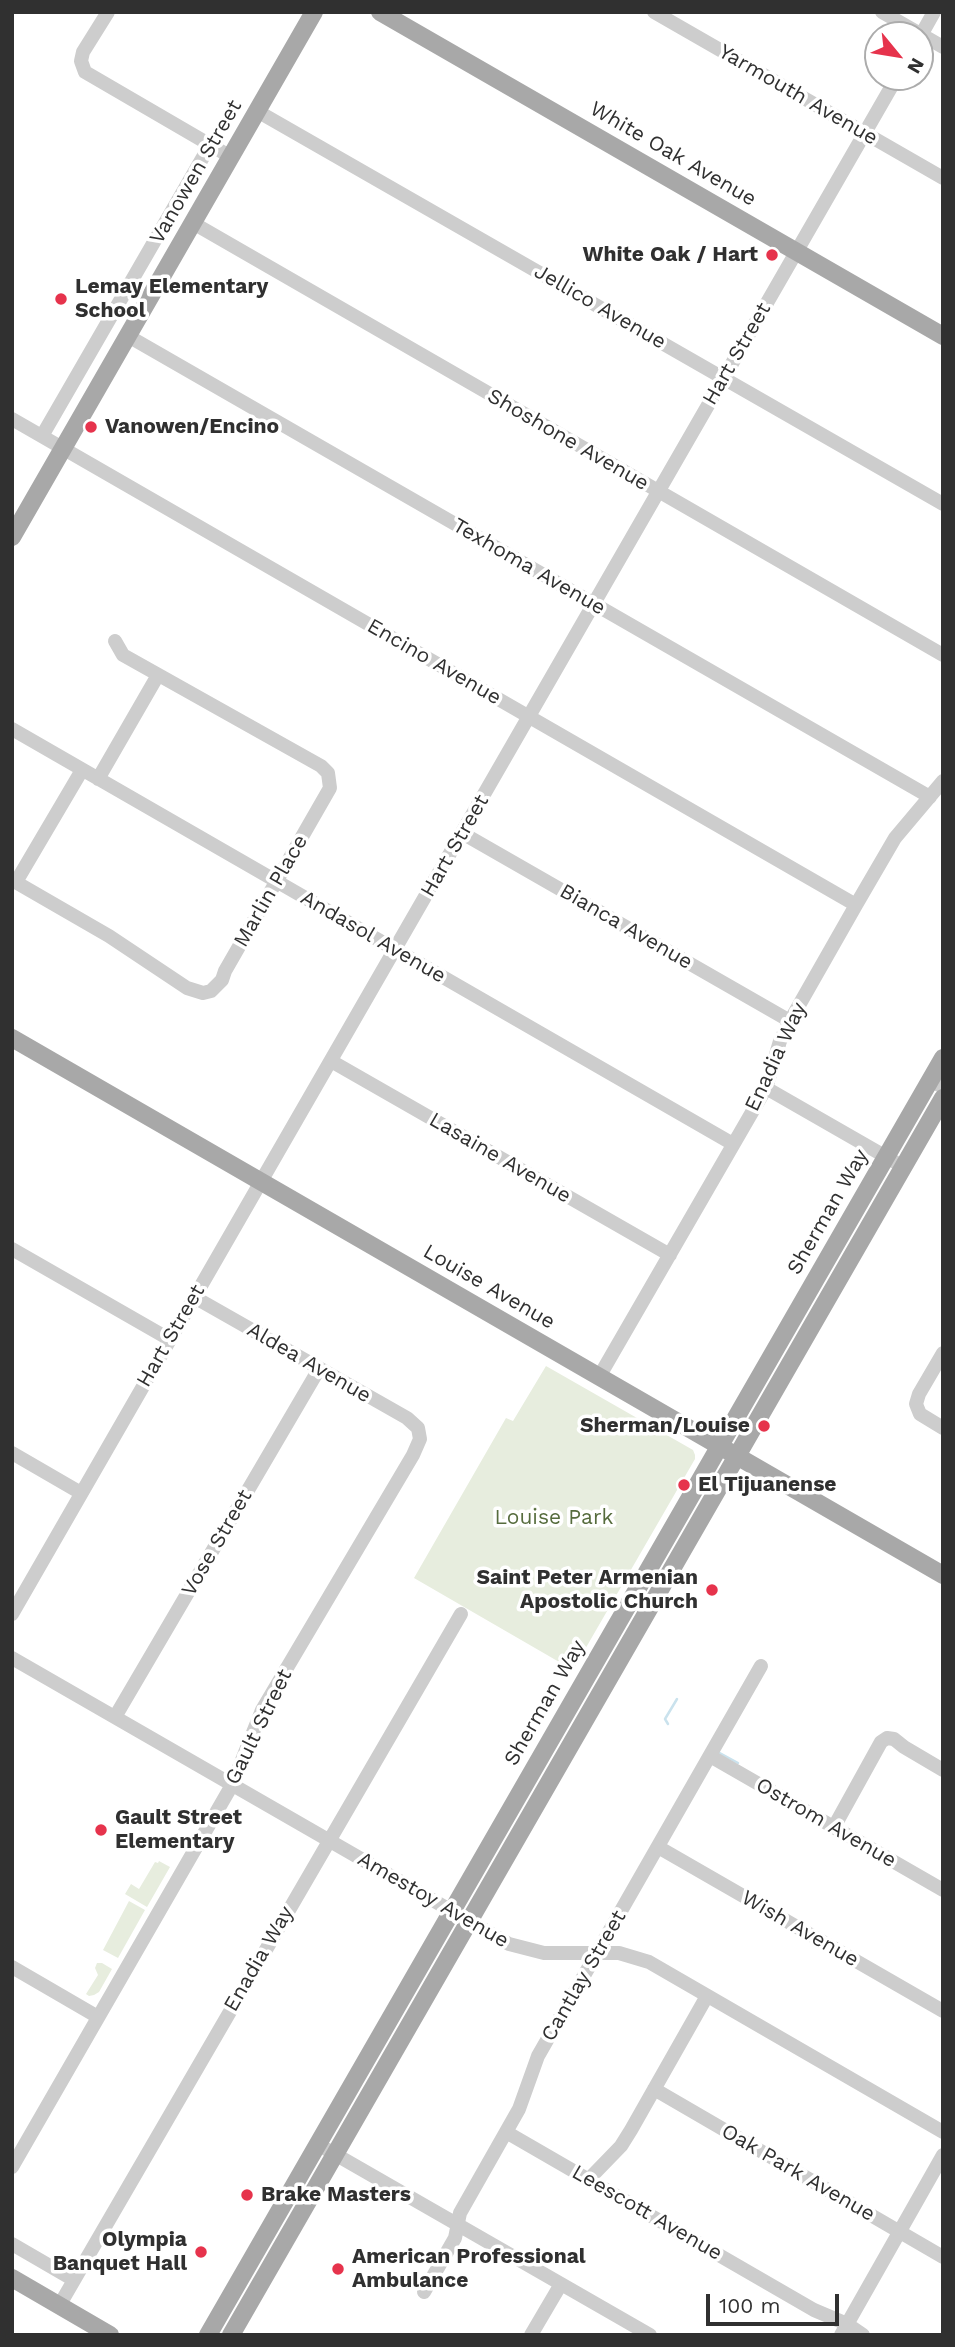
<!DOCTYPE html>
<style>
body{margin:0}
#map{position:relative;width:955px;height:2347px;overflow:hidden;background:#fff;font-family:"Work Sans",sans-serif}
canvas{display:block}
.frame{position:absolute;inset:0;border:14px solid #303030;pointer-events:none}
.north{position:absolute;left:864px;top:21px;width:70px;height:70px;box-sizing:border-box;background:#fff;border:2px solid #acacac;border-radius:50%;rotate:120deg;font-size:19px;font-weight:700;line-height:28px;text-align:center;color:#303030}
.north::after{content:'';display:block;margin:auto;width:24px;height:32px;background:#e6334c;clip-path:polygon(50% 0,100% 100%,50% 72%,0 100%)}
.scale{position:absolute;left:706px;top:2294px;width:133px;height:32px;box-sizing:border-box;border:4px solid #303030;border-top:0;padding-left:9px;font-size:21px;line-height:24px;white-space:nowrap;color:#303030;-webkit-text-stroke:5px #fff;paint-order:stroke}
</style>
<div id="map">
<canvas width="955" height="2347"></canvas>
<div class="frame"></div>
<div class="north">N</div>
<div class="scale">100 m</div>
</div>
<script>
const c = document.querySelector('canvas').getContext('2d');
c.lineJoin = 'round';
function fill(path, color) { c.fillStyle = color; c.fill(path, 'evenodd'); }
const poly = rows => new Path2D(rows.map(r => 'M' + r).join(''));
function stroke(path, color, width, dash) { c.strokeStyle = color; c.lineWidth = width; c.lineCap = dash ? 'butt' : 'round'; c.setLineDash(dash || []); c.stroke(path); }
function write(font, color, halo, rows, align = 'center') {
  c.font = font + ' "Work Sans",sans-serif'; c.lineWidth = 7; c.setLineDash([]); c.textBaseline = 'middle'; c.strokeStyle = halo; c.fillStyle = color; for (const [text, x, y, turn = 0] of rows) {
    c.save(); c.translate(x, y); c.rotate((+turn || 0) * Math.PI / 180); c.textAlign = isNaN(turn) ? turn : align; if (halo) c.strokeText(text, 0, 0); c.fillText(text, 0, 0); c.restore();
  }
}
fill(poly([
 [546,1366,693,1450,695,1455,695,1459,573,1670,414,1578,506,1418,513,1421],
 [159,1861,170,1867,147,1907,125,1894,131,1884,139,1889,155,1862,158,1863],
 [129,1901,145,1910,118,1958,103,1950],
 [97,1963,102,1963,112,1969,99,1992,94,1995,89,1996,86,1994,98,1975,95,1968]
]), '#e7edde');
stroke(poly([
 [668,1724,665,1719,677,1699],
 [716,1751,738,1763]
]), '#cae2ed', 2.5);
stroke(poly([
 [108,12,83,52,81,61,85,72,231,157],
 [654,12,943,178],
 [882,12,943,47],
 [920,37,934,12],
 [257,111,943,504],
 [193,223,943,655],
 [128,336,930,797],
 [12,419,856,905],
 [42,436,210,145],
 [12,729,733,1144],
 [98,779,158,675],
 [462,833,790,1021],
 [12,880,109,936,187,988,203,993,211,991,222,980,225,971,330,788,328,773,321,766,123,655,115,641],
 [16,882,82,770],
 [331,1061,670,1255],
 [930,1080,943,1087],
 [766,1088,895,1162],
 [12,1249,169,1339],
 [943,1353,919,1394,916,1404,920,1414,943,1428],
 [599,1377,766,1088,780,1041,790,1021,856,905,895,838,943,781],
 [12,1453,81,1493],
 [12,1614,897,77],
 [12,1658,509,1944,544,1953,619,1953,649,1962,943,2132],
 [115,1717,319,1369],
 [710,1756,943,1890],
 [834,1827,881,1742,887,1738,894,1739,904,1747,943,1770],
 [658,1847,943,2011],
 [12,1967,98,2017],
 [654,2089,943,2257],
 [506,2132,814,2310,847,2324,863,2335],
 [326,2149,650,2335],
 [12,2167,232,1785,262,1710,413,1455,420,1439,418,1428,407,1418,194,1297],
 [589,2179,621,2146,631,2130,707,1996],
 [12,2244,74,2280],
 [424,2292,455,2238,460,2213,519,2109,538,2056,761,1666],
 [59,2306,461,1614],
 [531,2335,561,2284],
 [841,2335,943,2155]
]), '#cdcdcd', 14);
stroke(poly([
 [380,12,943,336],
 [12,537,314,12],
 [12,1038,943,1575],
 [12,2278,110,2335],
 [208,2335,943,1058],
 [231,2335,943,1098]
]), '#a8a8a8', 18);
for (const [x, y, r, color] of [
 [772,255,7,"#e6334c"],
 [61,299,7,"#e6334c"],
 [91,427,7,"#e6334c"],
 [764,1426,7,"#e6334c"],
 [684,1485,7,"#e6334c"],
 [712,1590,7,"#e6334c"],
 [101,1830,7,"#e6334c"],
 [247,2195,7,"#e6334c"],
 [201,2252,7,"#e6334c"],
 [338,2269,7,"#e6334c"]
]) { const dot = new Path2D(); dot.arc(x, y, r, 0, 2 * Math.PI); c.fillStyle = color; c.fill(dot); stroke(dot, '#fff', 2.5); }
write('21px', '#303030', '#fff', [
 ["Yarmouth Avenue",798,95,30],
 ["White Oak Avenue",673,154,30],
 ["Vanowen Street",196,172,-60],
 ["Jellico Avenue",600,307,30],
 ["Hart Street",737,354,-60],
 ["Shoshone Avenue",568,440,30],
 ["Texhoma Avenue",529,567,30],
 ["Encino Avenue",434,662,30],
 ["Hart Street",455,846,-60],
 ["Marlin Place",271,891,-60],
 ["Bianca Avenue",626,927,30],
 ["Andasol Avenue",373,937,30],
 ["Enadia Way",776,1057,-65],
 ["Lasaine Avenue",500,1158,30],
 ["Sherman Way",828,1212,-60],
 ["Louise Avenue",489,1287,30],
 ["Hart Street",171,1336,-60],
 ["Aldea Avenue",309,1363,30],
 ["Vose Street",217,1543,-60],
 ["Sherman Way",545,1703,-60],
 ["Gault Street",259,1727,-64],
 ["Ostrom Avenue",826,1823,30],
 ["Amestoy Avenue",433,1900,30],
 ["Wish Avenue",800,1929,30],
 ["Enadia Way",259,1959,-60],
 ["Cantlay Street",584,1976,-60],
 ["Oak Park Avenue",798,2173,30],
 ["Leescott Avenue",647,2213,30]
]);
write('bold 21px', '#303030', '#fff', [
 ["White Oak / Hart",758,255,"right"],
 ["Lemay Elementary",75,287],
 ["School",75,311],
 ["Vanowen/Encino",105,427],
 ["Sherman/Louise",750,1426,"right"],
 ["El Tijuanense",698,1485],
 ["Saint Peter Armenian",698,1578,"right"],
 ["Apostolic Church",698,1602,"right"],
 ["Gault Street",115,1818],
 ["Elementary",115,1842],
 ["Brake Masters",261,2195],
 ["Olympia",187,2240,"right"],
 ["Banquet Hall",187,2264,"right"],
 ["American Professional",352,2257],
 ["Ambulance",352,2281]
], 'left');
write('21px', '#566c3d', '#fff', [
 ["Louise Park",554,1518]
]);
</script>
